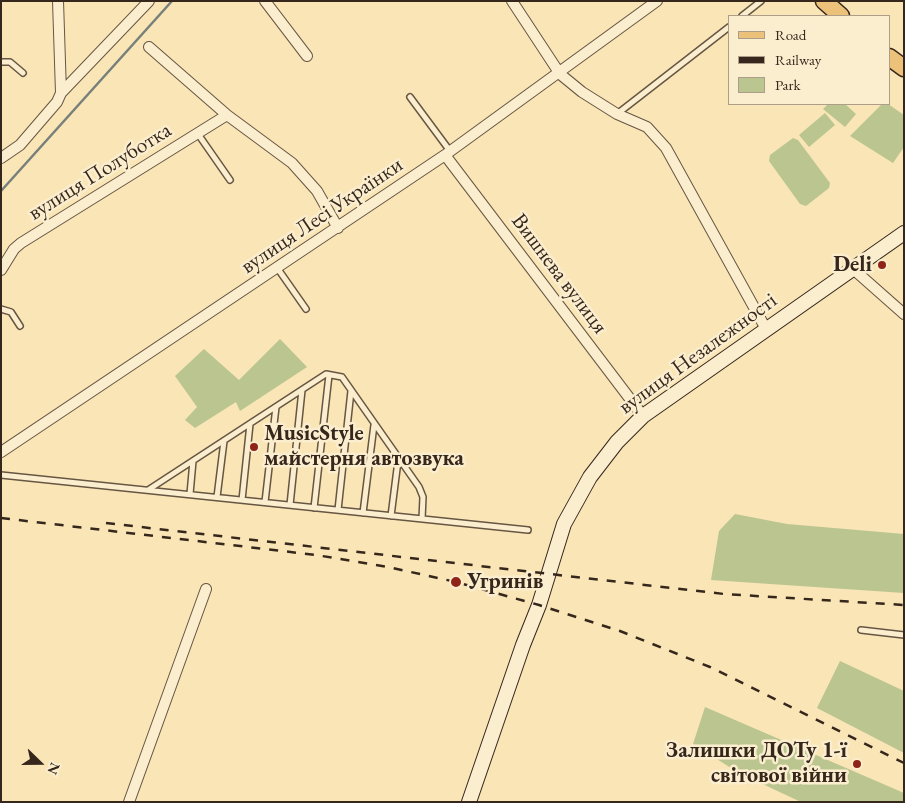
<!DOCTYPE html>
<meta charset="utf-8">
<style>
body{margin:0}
#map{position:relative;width:905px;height:803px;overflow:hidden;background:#f9e5b5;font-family:"EB Garamond",serif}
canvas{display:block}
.frame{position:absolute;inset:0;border:2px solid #36271d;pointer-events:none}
.legend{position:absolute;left:728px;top:15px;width:162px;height:90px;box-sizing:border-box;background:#fbeecf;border:1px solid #ac9e88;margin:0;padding:6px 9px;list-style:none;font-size:15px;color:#36271d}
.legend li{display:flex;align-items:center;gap:10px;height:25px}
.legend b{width:25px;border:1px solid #ac9e88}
.north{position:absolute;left:15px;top:738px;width:50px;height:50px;-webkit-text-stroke:4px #fbeecf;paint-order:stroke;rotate:112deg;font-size:14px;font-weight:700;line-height:20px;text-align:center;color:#36271d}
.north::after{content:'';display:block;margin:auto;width:18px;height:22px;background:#36271d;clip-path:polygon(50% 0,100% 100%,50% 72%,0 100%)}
</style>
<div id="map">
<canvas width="905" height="803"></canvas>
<div class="frame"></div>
<ul class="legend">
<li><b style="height:6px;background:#ecc27a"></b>Road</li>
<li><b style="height:6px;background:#36271d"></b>Railway</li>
<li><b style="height:14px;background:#bac590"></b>Park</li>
</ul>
<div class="north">N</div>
</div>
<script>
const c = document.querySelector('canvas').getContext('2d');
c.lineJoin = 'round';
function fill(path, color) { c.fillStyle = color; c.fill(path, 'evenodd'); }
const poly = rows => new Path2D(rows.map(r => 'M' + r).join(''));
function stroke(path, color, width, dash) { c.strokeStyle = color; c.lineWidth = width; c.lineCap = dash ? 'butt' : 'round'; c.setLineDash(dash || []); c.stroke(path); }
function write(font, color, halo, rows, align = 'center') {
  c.font = font + ' "EB Garamond",serif'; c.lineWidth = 5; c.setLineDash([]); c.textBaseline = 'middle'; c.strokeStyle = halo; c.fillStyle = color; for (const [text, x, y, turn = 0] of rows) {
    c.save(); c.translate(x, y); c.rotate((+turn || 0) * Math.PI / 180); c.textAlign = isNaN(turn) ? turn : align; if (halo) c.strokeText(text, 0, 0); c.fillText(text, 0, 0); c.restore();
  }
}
fill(poly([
 [828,104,845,104,856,114,845,127,823,109],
 [882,104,888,104,904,115,904,147,893,163,850,136],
 [825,113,835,125,809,147,799,135],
 [793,138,798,140,830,183,829,188,806,206,800,204,769,161,770,155],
 [280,339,307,367,240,411,236,402,195,428,185,420,197,407,175,376,204,349,239,380],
 [735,514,787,524,904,534,904,593,711,580,719,531],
 [840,661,904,691,904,753,817,708],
 [705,707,904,793,904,802,801,802,739,773,693,744]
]), '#bac590');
stroke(poly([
 [1,191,172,1]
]), '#77807b', 2.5);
const lane = poly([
 [742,16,761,1],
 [1,62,10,62,23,73],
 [410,97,450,151],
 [617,114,729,27],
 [198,134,230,180],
 [278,269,306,309],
 [1,309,11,312,20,326],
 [1,475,528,530],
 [148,490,326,374,342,377,419,487,423,497,422,519],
 [190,494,193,461],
 [217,497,224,441],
 [242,500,250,424],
 [265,502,276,407],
 [290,505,302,390],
 [314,508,329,375],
 [338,510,351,391],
 [363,513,374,425],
 [391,516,398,461],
 [861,630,904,635]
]);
const street = poly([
 [58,1,61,93],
 [265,1,307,56],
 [512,1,560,74,582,92,617,114,647,127,666,148,766,329],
 [149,47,227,115,292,163,317,191,338,228],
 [445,155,643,416],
 [1,158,20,145,57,102,61,93,149,1],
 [852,268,904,314],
 [1,270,14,249,21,243,227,115],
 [1,452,445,155,657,1],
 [129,802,206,589]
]);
const secondary = poly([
 [469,802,523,645,539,605,564,524,590,477,617,442,643,416,904,233]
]);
const primary = poly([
 [824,1,841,16],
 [889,57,904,68]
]);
stroke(lane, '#675643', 8);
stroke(street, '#675643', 12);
stroke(secondary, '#36271d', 16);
stroke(primary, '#36271d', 19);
stroke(lane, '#fbeecf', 5);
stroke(street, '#fbeecf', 10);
stroke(secondary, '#fbeecf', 14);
stroke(primary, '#ecc27a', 16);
stroke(poly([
 [1,518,316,555,388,567,456,582,539,605,620,631,710,667,904,763],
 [106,523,724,594,904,605]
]), '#36271d', 2.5, [9, 9]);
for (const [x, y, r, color] of [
 [882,265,5,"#8f2418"],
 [254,447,5,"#8f2418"],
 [456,582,6,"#8f2418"],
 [857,764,5,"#8f2418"]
]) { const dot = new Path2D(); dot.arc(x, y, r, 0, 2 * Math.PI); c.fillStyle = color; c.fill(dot); stroke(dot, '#fbeecf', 2); }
write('22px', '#36271d', '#fbeecf', [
 ["вулиця Полуботка",100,172,-32],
 ["вулиця Лесі Українки",322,216,-34],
 ["Вишнева вулиця",559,274,53],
 ["вулиця Незалежності",698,354,-36]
]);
write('bold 22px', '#36271d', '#fbeecf', [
 ["Deli",872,265],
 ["MusicStyle",264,434,"left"],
 ["майстерня автозвука",264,459,"left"],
 ["Угринів",467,582,"left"],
 ["Залишки ДОТу 1-ї",847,751],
 ["світової війни",847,776]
], 'right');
</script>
